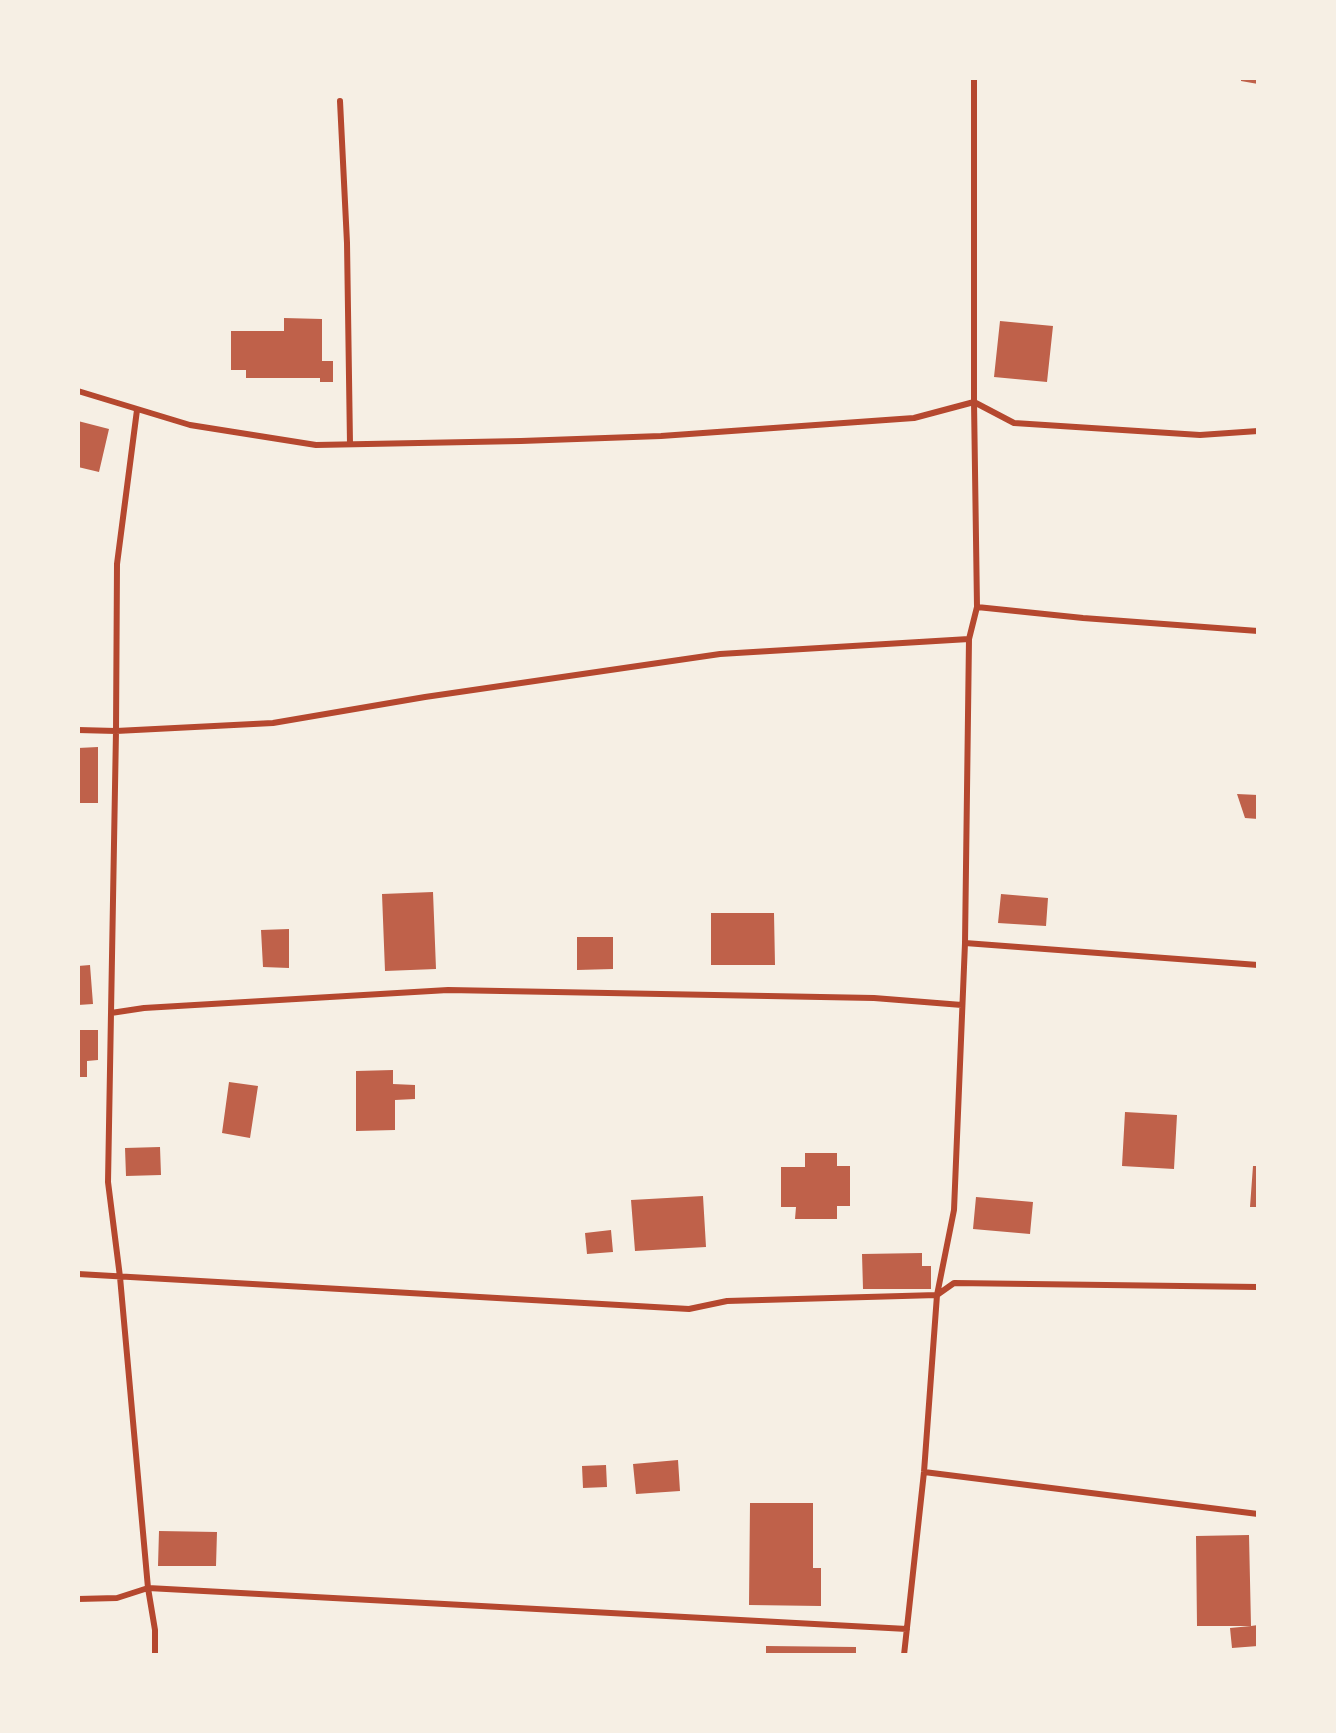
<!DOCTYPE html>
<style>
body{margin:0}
#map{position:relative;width:1336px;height:1733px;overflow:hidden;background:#f6efe4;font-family:"Public Sans",sans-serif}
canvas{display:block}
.frame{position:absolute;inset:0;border:80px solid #f6efe4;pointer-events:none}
</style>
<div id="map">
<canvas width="1336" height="1733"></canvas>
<div class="frame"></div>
</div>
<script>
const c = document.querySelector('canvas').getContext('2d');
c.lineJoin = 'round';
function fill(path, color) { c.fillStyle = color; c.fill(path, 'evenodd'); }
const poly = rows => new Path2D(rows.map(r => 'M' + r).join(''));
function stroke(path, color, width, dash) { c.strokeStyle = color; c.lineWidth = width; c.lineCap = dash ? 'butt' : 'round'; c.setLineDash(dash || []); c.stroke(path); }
fill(poly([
 [1241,78,1258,78,1258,84,1241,81],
 [284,318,322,319,322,361,333,361,333,382,320,382,320,378,246,378,246,370,231,370,231,331,284,331],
 [1000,321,1053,326,1047,382,994,377],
 [78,421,109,429,99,472,78,467],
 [98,747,98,803,78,803,78,748],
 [1237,794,1258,795,1258,819,1245,818],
 [433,892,436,969,385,971,382,894],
 [1001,894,1048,898,1046,926,998,923],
 [711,913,774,913,775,965,711,965],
 [289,929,289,968,263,967,261,930],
 [577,937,613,937,613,969,577,970],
 [90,965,93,1004,78,1005,78,966],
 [78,1030,98,1030,98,1060,87,1061,87,1077,78,1077],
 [393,1070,393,1084,415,1085,415,1099,395,1100,395,1130,356,1131,356,1071],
 [229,1082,258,1086,250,1138,222,1133],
 [1125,1112,1177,1115,1174,1169,1122,1166],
 [160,1147,161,1175,126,1176,125,1148],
 [805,1153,837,1153,837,1166,850,1166,850,1206,837,1206,837,1219,795,1219,796,1207,781,1207,781,1167,805,1167],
 [1253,1166,1258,1166,1258,1207,1250,1207],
 [703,1196,706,1247,635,1251,631,1200],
 [976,1197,1033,1202,1030,1234,973,1229],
 [611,1230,613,1252,587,1254,585,1233],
 [922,1253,922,1266,931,1266,931,1289,863,1289,862,1254],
 [678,1460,680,1491,636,1494,633,1464],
 [606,1465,607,1487,583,1488,582,1466],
 [750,1503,813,1503,813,1568,821,1568,821,1606,749,1605],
 [159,1531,217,1532,216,1566,158,1566],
 [1249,1535,1251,1626,1258,1625,1258,1646,1232,1648,1230,1628,1251,1626,1197,1626,1196,1536],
 [766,1646,856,1647,856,1655,766,1655]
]), '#bf614a');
stroke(poly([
 [340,101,347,243,350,444],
 [78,391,190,425,316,445,521,441,661,436,914,418,974,402,1014,423,1200,435,1258,431],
 [137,410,117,564,116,731,108,1182,120,1277,148,1588,155,1630,155,1655],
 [977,607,1083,618,1258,631],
 [78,730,116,731,273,723,425,697,720,654,969,639],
 [965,943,1258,965],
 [111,1013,144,1008,448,990,874,998,962,1005],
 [78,1274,689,1309,727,1301,937,1295,954,1283,1258,1287],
 [924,1472,1258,1514],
 [78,1599,117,1598,148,1588,907,1629],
 [904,1655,924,1472,937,1295,954,1210,965,943,969,639,977,607,974,402,974,78]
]), '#b5482f', 6);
</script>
